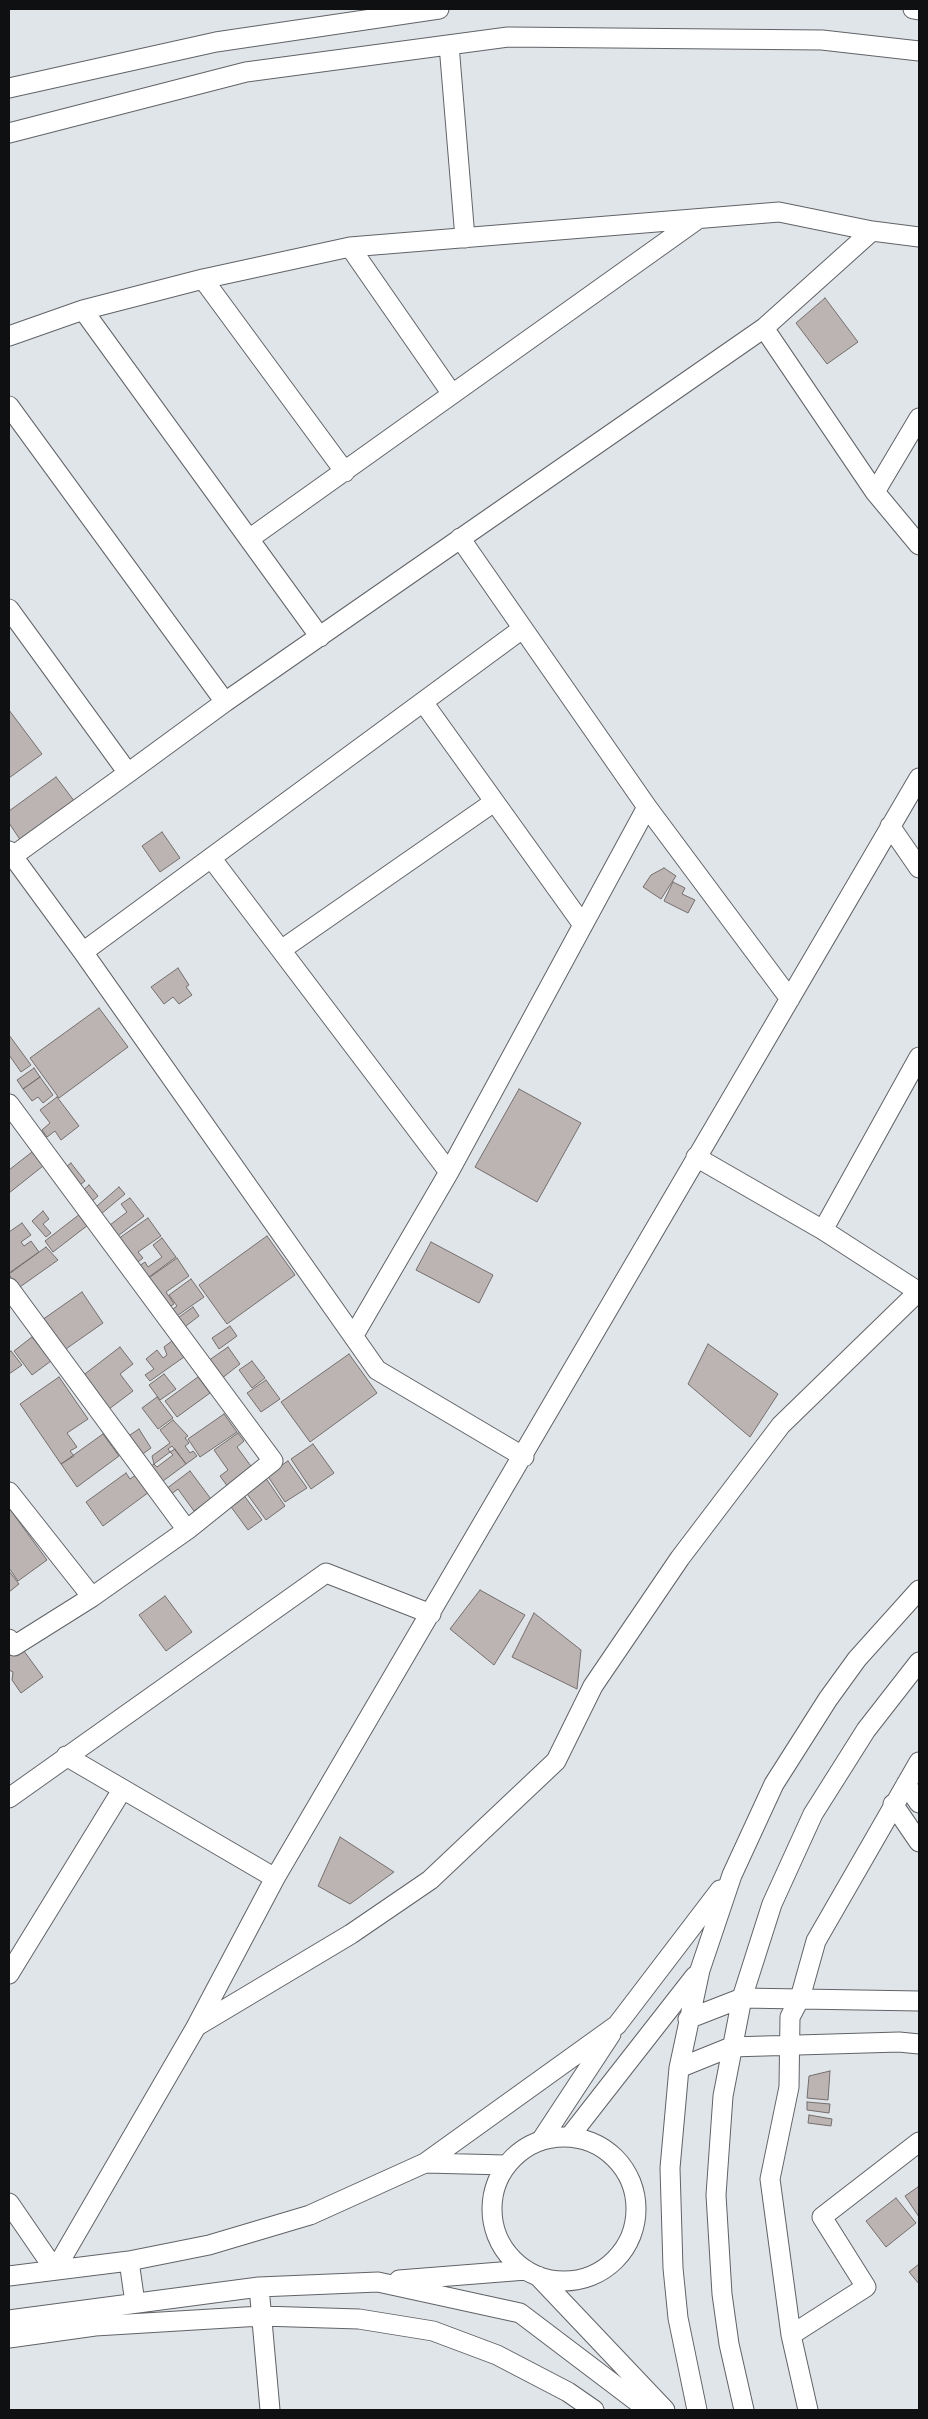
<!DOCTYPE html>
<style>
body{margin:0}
#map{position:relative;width:928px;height:2419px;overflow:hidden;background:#e0e5e9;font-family:"Roboto Condensed",sans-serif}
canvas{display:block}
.frame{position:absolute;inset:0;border:10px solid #0f1012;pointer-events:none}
</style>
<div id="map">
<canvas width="928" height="2419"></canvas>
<div class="frame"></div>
</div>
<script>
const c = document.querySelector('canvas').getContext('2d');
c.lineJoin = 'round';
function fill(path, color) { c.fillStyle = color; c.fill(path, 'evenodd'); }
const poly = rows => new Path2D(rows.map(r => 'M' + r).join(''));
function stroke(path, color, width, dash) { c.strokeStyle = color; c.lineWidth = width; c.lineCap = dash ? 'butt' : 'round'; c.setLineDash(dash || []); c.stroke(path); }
const building = poly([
 [825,298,858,342,827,364,796,323,825,298],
 [9,710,42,754,9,778,9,710],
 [56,777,75,802,21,841,9,823,9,811,56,777],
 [162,832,180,858,160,872,142,846,162,832],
 [664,868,676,876,661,899,643,887,651,875,664,868],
 [673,882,685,888,682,894,695,900,688,913,664,901,673,882],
 [178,968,189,985,186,987,192,995,179,1004,173,997,164,1004,151,987,178,968],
 [99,1008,128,1047,59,1098,30,1058,99,1008],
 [9,1035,31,1065,21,1072,9,1055,9,1035],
 [34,1068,40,1077,23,1089,17,1080,34,1068],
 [40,1077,53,1095,43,1103,38,1097,32,1101,23,1089,40,1077],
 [519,1089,581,1123,537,1202,475,1167,519,1089],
 [57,1097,79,1126,61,1140,55,1131,47,1137,42,1130,50,1123,40,1110,57,1097],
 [32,1152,43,1166,9,1193,9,1170,32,1152],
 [71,1163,85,1181,75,1189,61,1171,71,1163],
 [89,1185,98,1196,90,1203,80,1193,89,1185],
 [119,1187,125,1194,95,1219,90,1212,119,1187],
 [130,1198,144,1216,114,1239,106,1228,127,1212,121,1204,130,1198],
 [43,1211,49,1219,43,1224,51,1233,46,1237,32,1221,43,1211],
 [80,1214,88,1225,53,1252,45,1241,80,1214],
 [148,1218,161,1236,138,1252,143,1258,133,1266,115,1241,148,1218],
 [22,1223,31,1235,21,1242,24,1246,31,1241,39,1252,9,1273,9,1232,22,1223],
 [267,1236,295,1275,227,1324,199,1285,267,1236],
 [162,1238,176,1257,145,1280,136,1268,145,1262,148,1267,162,1257,153,1245,162,1238],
 [431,1242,493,1275,479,1303,416,1270,431,1242],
 [46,1247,58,1260,17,1289,9,1274,46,1247],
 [177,1258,189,1276,166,1292,174,1304,163,1311,143,1282,177,1258],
 [191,1279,204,1297,174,1318,169,1312,177,1306,169,1295,191,1279],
 [82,1292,103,1323,63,1351,42,1320,82,1292],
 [193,1307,199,1316,182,1329,175,1320,193,1307],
 [230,1326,237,1336,219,1349,212,1338,230,1326],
 [32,1337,51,1361,32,1375,14,1351,32,1337],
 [172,1341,184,1357,150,1381,145,1375,154,1369,146,1359,157,1350,163,1358,167,1355,164,1347,172,1341],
 [708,1344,778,1394,750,1437,688,1384,708,1344],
 [120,1347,133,1364,120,1374,133,1391,109,1409,81,1377,120,1347],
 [228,1347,240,1364,221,1379,208,1361,228,1347],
 [11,1351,22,1365,9,1374,9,1353,11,1351],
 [349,1354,377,1393,310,1442,281,1402,349,1354],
 [252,1361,265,1378,252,1388,239,1370,252,1361],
 [164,1374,176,1389,160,1400,149,1385,164,1374],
 [59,1377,88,1419,67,1433,77,1447,70,1451,74,1456,61,1464,20,1404,59,1377],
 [198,1377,210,1393,177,1417,165,1401,198,1377],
 [266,1380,280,1399,261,1412,247,1393,266,1380],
 [157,1397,173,1418,158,1429,142,1408,157,1397],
 [224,1414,237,1432,200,1457,188,1439,224,1414],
 [173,1420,188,1436,185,1438,189,1443,185,1446,190,1453,193,1451,197,1456,186,1464,172,1446,168,1449,170,1452,154,1464,152,1456,170,1443,160,1430,173,1420],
 [139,1429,151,1448,140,1456,127,1437,139,1429],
 [238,1433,244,1441,237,1447,253,1469,228,1487,220,1476,228,1470,214,1450,238,1433],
 [103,1434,119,1456,77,1487,61,1464,103,1434],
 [313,1444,334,1473,311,1489,291,1459,313,1444],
 [175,1449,186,1464,159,1484,147,1469,154,1464,157,1467,173,1455,170,1452,175,1449],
 [288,1461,307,1488,285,1502,267,1475,288,1461],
 [190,1471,211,1499,194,1511,178,1489,170,1495,166,1489,190,1471],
 [126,1473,130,1479,136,1475,149,1492,103,1526,86,1502,126,1473],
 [265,1477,285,1506,266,1520,245,1491,265,1477],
 [240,1490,262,1520,248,1530,226,1500,240,1490],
 [9,1508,47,1560,18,1581,9,1568,9,1508],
 [9,1571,19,1584,9,1592,9,1571],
 [480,1590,525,1615,494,1665,450,1629,480,1590],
 [165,1596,192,1632,166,1651,139,1615,165,1596],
 [534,1613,581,1650,577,1689,512,1657,534,1613],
 [21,1647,43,1677,21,1693,12,1680,13,1672,9,1670,9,1656,21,1647],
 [340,1837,394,1872,350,1904,318,1886,340,1837],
 [830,2071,828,2100,807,2098,809,2076,830,2071],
 [807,2102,830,2104,829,2113,807,2110,807,2102],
 [809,2115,832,2119,831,2126,808,2123,809,2115],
 [918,2187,919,2189,919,2217,905,2196,918,2187],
 [896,2198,916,2223,886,2247,866,2221,896,2198],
 [919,2264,919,2284,909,2272,919,2264]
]);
fill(building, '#bbb4b2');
stroke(building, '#746e6c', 1);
const street = poly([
 [913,9,919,10],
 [449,45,465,238],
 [9,88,216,42,439,9],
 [9,133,246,72,508,37,822,40,919,51],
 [350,247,452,394],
 [203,279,345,472],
 [83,310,320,637],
 [764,328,875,492,919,545],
 [9,336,83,310,203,279,350,247,779,212,872,231],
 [9,406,225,702],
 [875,492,919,418],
 [460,538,647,807,790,999],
 [249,539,698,219],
 [9,609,128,773,225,702,764,328,872,231,919,237],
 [423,702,583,925],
 [890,826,919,868],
 [9,851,83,952,377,1370,524,1457],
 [13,856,128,773],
 [212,859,449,1172],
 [281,950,494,802],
 [83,952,522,629],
 [9,1104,273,1461,187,1530,9,1288],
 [696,1157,823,1230,919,1292],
 [823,1230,919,1057],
 [354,1335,449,1172,647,807],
 [9,1492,92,1597,187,1530],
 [9,1639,14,1646,92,1597],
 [66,1756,275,1878],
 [906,1784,919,1803],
 [9,1798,326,1573,431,1614],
 [893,1804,919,1842],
 [9,1974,122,1790],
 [688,2019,742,1998,919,2001],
 [197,2026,351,1934,430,1880,556,1761,593,1686,680,1558,781,1425,919,1291],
 [679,2068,731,2047,899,2042,919,2044],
 [570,2136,695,1976],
 '492 2209a72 72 0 1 1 144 0a72 72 0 1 1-144 0Z',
 [542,2139,611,2034],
 [425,2163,506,2165],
 [9,2203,55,2270,196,2027,275,1878,919,778],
 [129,2261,135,2303],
 [9,2276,129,2261,209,2245,310,2215,425,2163,617,2025,720,1890],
 [538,2276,665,2410],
 [399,2280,526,2270],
 [259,2287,270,2410],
 [9,2320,259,2287,378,2282,520,2313,648,2410],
 [791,2335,866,2287,822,2217,919,2142],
 [9,2338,95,2326,261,2316,359,2319,433,2331,497,2355,568,2392,594,2410],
 [697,2410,678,2318,673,2268,670,2168,679,2068,700,1970,732,1875,774,1784,828,1699,857,1659,919,1590],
 [744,2410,729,2344,722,2294,716,2195,723,2096,742,1998,772,1904,813,1814,866,1730,919,1662],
 [808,2410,791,2335,770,2179,789,2087,790,2017,800,1998,816,1941,919,1762]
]);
stroke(street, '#606367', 21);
stroke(street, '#fff', 19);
</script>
